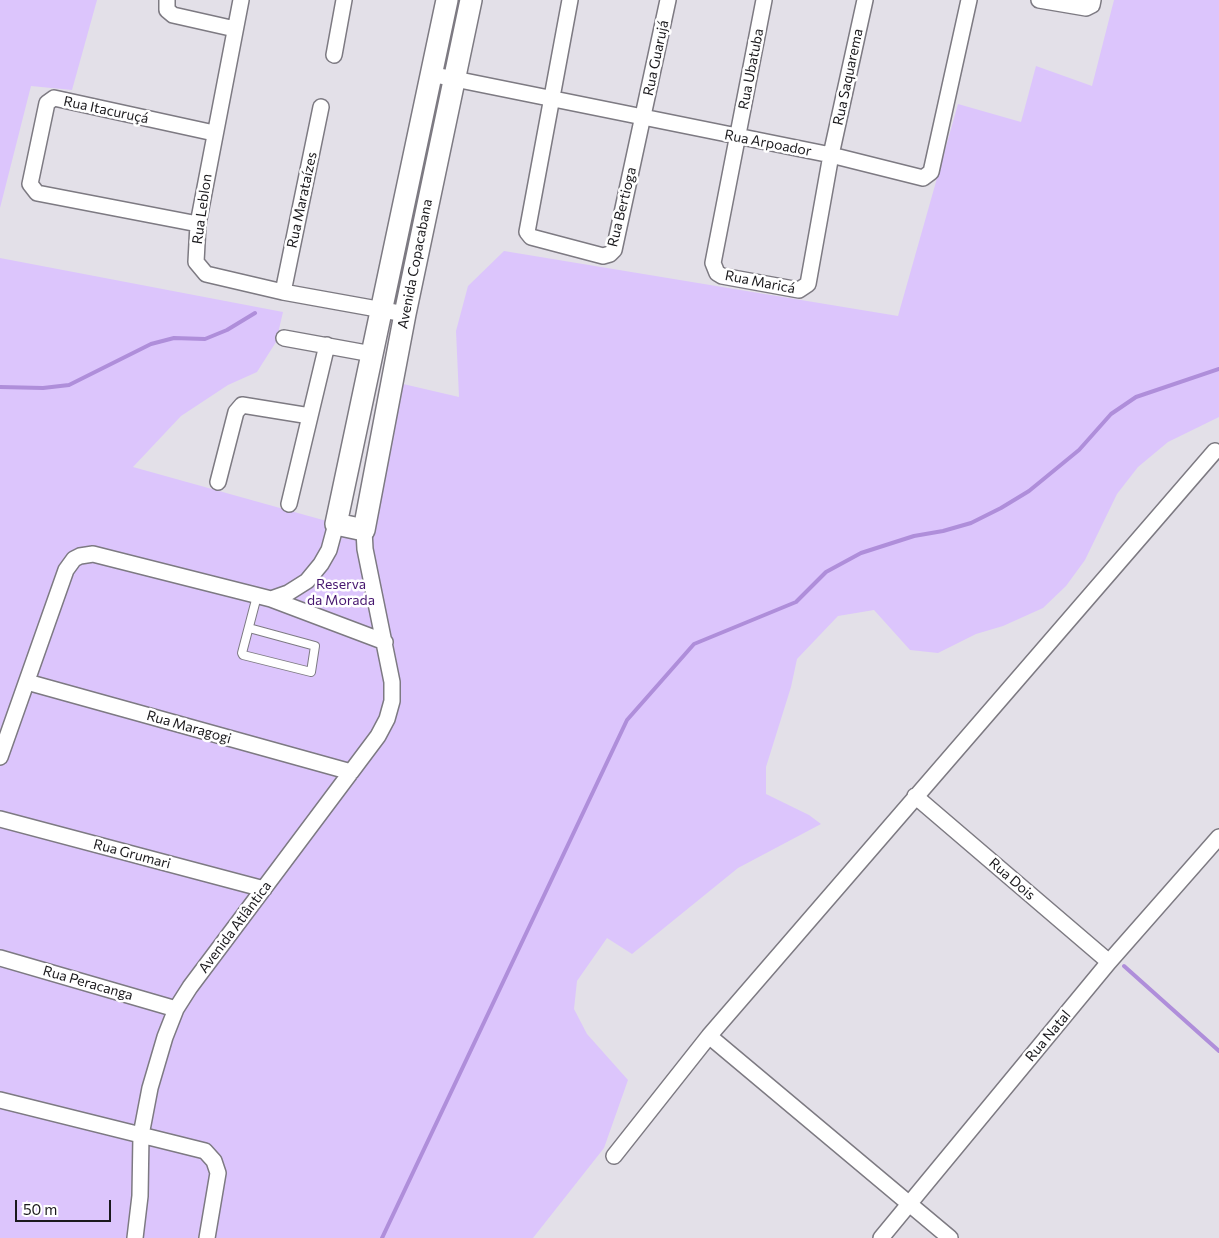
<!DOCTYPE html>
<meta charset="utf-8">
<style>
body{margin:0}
#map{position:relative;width:1219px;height:1238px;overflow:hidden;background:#e3e0e8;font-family:Commissioner,sans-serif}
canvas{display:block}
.scale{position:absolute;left:15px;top:1200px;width:96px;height:22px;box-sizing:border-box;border:2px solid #1a191c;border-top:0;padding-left:6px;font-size:15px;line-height:18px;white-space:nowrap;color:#1a191c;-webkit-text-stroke:4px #fff;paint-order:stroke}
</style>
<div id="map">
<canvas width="1219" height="1238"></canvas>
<div class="scale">50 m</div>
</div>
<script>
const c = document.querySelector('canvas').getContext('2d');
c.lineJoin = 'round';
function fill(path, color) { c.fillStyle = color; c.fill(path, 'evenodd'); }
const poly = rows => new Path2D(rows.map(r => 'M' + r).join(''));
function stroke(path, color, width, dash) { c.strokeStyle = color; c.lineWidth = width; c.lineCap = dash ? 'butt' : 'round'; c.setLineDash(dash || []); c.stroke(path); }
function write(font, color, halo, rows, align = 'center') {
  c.font = font + ' Commissioner,sans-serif'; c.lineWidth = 5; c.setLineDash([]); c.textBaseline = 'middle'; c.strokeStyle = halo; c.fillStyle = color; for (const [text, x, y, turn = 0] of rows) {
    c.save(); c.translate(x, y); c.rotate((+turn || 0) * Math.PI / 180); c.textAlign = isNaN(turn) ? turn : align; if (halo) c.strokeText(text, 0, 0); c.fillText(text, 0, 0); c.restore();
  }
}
fill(poly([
 [0,0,97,0,72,90,31,86,0,208],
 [1114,0,1219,0,1219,417,1168,442,1138,467,1117,494,1085,560,1066,586,1043,608,1003,626,976,634,938,653,910,650,874,610,838,616,797,659,791,687,766,767,766,794,809,815,821,824,738,868,632,954,607,938,577,981,574,1009,587,1034,628,1080,604,1148,533,1238,0,1238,0,258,283,312,276,342,257,372,228,385,181,416,133,467,366,532,399,383,459,397,456,331,468,286,504,251,898,316,958,104,1021,122,1036,66,1092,86]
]), '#dcc5fc');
stroke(poly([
 [0,387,43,388,69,385,151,344,174,338,205,339,227,330,255,313],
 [1124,966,1219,1051],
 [382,1238,627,720,694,644,796,602,826,572,861,553,914,536,943,531,971,523,1001,508,1029,491,1079,450,1111,414,1136,397,1219,369]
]), '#af8eda', 4);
const lane = poly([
 [249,628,315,646,311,672,243,655,242,653,257,596]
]);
const street = poly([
 [167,0,167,10,173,15,235,29],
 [241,0,198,224,196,262,206,274,283,292,405,314],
 [570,0,527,232,531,237,603,256,610,254,614,250,668,0],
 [764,0,713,263,717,273,722,276,799,290,808,284,831,155,865,0],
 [1039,0,1086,8,1092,5,1093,0],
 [334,55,344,0],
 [430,74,831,155,923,178,931,172,969,0],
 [198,224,37,193,30,184,47,103,54,98,214,133],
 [283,292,321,107],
 [284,338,372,354],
 [218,482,236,412,242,405,310,416],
 [289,504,327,345],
 [271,599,288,593,307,581,321,564,329,550,336,524],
 [27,682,351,772],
 [0,757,66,570,74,559,80,556,93,554,271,599,385,642],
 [915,796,1109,962],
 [0,819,264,889],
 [0,958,176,1009],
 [709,1036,950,1238],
 [0,1100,205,1151,214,1161,218,1173,207,1238],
 [614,1156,709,1036,1215,451],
 [135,1238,140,1196,141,1135,150,1088,165,1037,176,1009,190,987,378,736,387,719,392,701,392,682,365,549,364,530],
 [881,1238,1109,962,1219,837]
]);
const secondary = poly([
 [447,0,336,524,364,530,405,314,471,0]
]);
stroke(lane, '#7d7a82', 10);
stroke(street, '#7d7a82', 18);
stroke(secondary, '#7d7a82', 24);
stroke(lane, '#fff', 8);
stroke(street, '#fff', 15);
stroke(secondary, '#fff', 21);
write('14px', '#1a191c', '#fff', [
 ["Rua Guarujá",656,58,-78],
 ["Rua Ubatuba",751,69,-79],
 ["Rua Saquarema",848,77,-78],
 ["Rua Itacuruçá",106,110,12],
 ["Rua Arpoador",768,143,11],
 ["Rua Marataízes",302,200,-78],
 ["Rua Bertioga",622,207,-76],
 ["Rua Leblon",202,209,-82],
 ["Avenida Copacabana",415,264,-79],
 ["Rua Maricá",760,282,11],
 ["Rua Maragogi",189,727,16],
 ["Rua Grumari",132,854,15],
 ["Rua Dois",1012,879,41],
 ["Avenida Atlântica",235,927,-53],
 ["Rua Peracanga",88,983,16],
 ["Rua Natal",1048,1036,-50]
]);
write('14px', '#46166f', '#fff', [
 ["Reserva",341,584],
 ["da Morada",341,600]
]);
</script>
